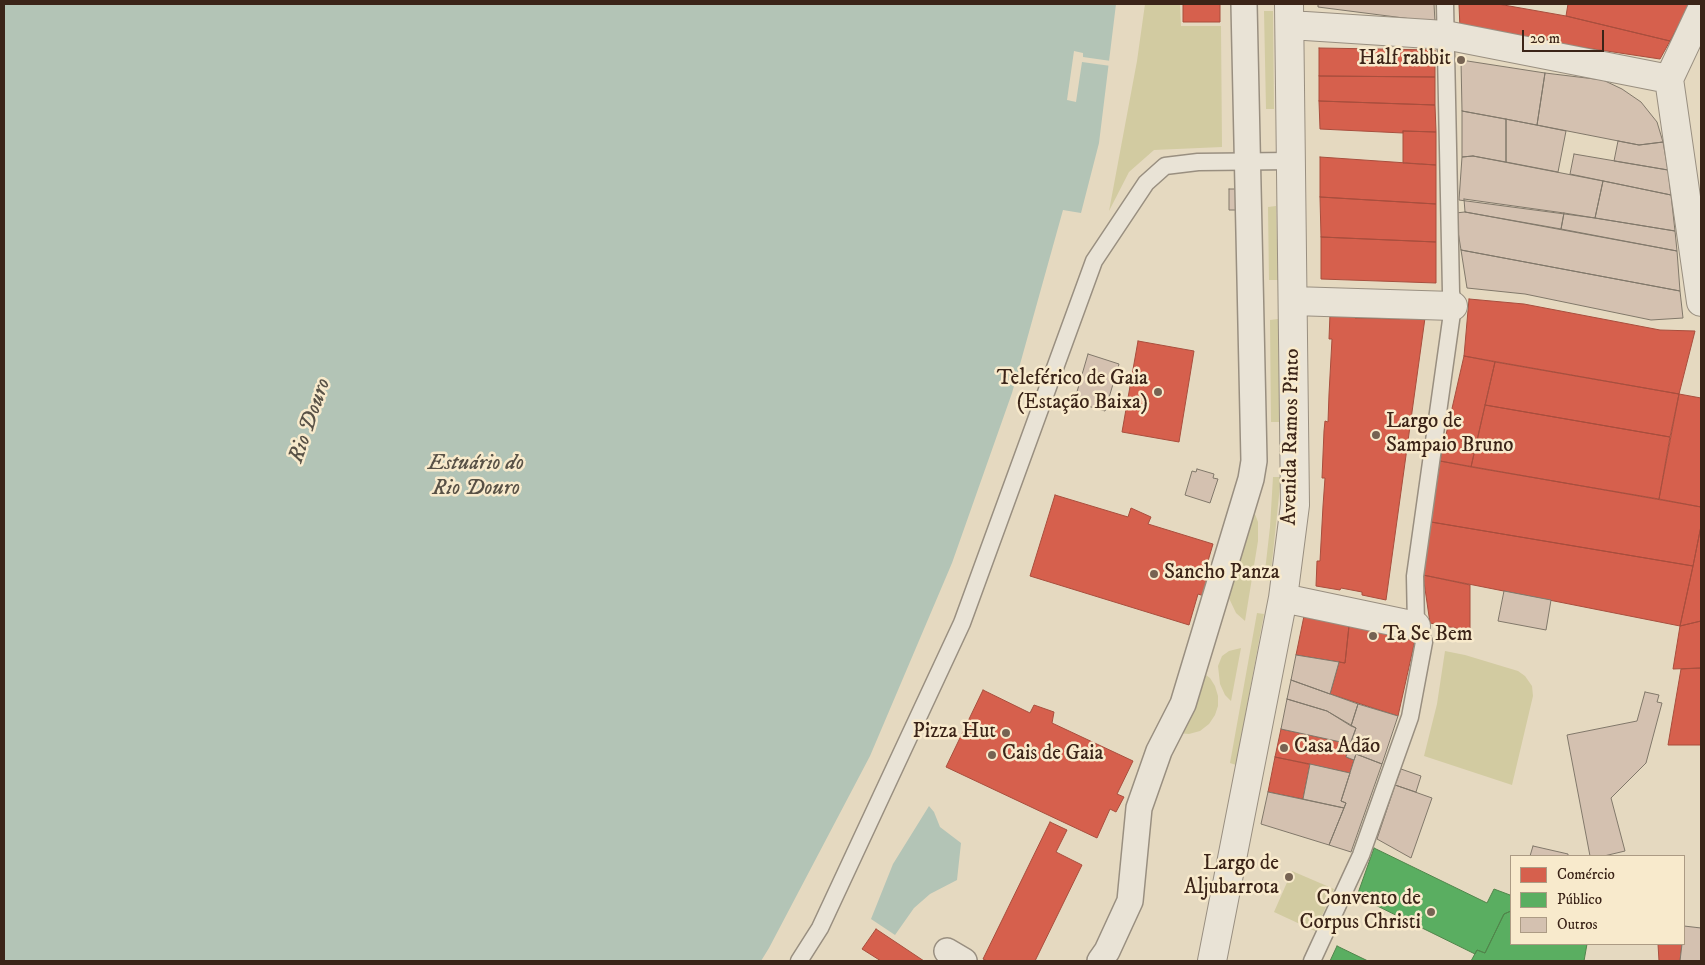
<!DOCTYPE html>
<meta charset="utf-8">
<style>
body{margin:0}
#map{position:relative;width:1705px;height:965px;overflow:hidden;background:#e5d9c0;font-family:"IM FELL DW Pica",serif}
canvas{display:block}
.frame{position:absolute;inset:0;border:5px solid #3b2418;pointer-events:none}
.legend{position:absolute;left:1510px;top:855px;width:175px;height:90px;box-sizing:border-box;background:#f8eacc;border:1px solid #ac9b84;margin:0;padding:6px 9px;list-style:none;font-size:15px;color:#3b2418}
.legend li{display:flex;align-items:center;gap:10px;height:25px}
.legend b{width:25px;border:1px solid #ac9b84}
.scale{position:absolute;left:1522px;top:30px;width:82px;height:22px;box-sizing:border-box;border:2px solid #3b2418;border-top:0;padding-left:6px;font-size:15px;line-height:18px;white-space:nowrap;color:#3b2418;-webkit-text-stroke:4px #f8eacc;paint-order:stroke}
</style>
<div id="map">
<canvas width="1705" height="965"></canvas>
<div class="frame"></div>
<ul class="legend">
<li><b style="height:14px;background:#d6604d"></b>Comércio</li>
<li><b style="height:14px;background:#5aae61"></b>Público</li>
<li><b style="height:14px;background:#d4c1b0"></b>Outros</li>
</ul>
<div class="scale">20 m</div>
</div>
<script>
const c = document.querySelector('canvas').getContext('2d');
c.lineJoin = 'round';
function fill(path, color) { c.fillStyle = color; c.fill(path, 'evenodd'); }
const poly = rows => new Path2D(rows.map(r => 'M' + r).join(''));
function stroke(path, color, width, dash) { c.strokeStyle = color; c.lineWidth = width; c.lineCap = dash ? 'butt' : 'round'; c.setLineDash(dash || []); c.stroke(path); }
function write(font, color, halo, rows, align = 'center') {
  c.font = font + ' "IM FELL DW Pica",serif'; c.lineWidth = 5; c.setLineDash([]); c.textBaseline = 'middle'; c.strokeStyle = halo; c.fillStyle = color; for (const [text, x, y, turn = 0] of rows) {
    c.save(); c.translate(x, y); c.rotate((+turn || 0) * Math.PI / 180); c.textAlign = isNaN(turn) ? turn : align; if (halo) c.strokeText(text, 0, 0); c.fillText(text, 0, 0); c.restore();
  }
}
fill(poly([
 [1145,4,1180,4,1181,26,1221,26,1222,147,1154,150,1129,172,1109,211,1137,61],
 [1264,11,1273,11,1274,109,1266,109],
 [1276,206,1278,280,1269,280,1268,207],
 [1278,319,1280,422,1271,422,1270,320],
 [1273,477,1281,477,1270,581,1264,580,1270,527],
 [1253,509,1258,522,1258,541,1245,621,1236,613,1227,594],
 [1257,613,1264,614,1236,765,1230,763],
 [1241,648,1231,701,1225,695,1220,684,1218,666,1222,656,1229,651],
 [1445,651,1465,655,1518,671,1525,676,1532,686,1533,696,1512,785,1424,756,1437,704],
 [1202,672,1210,678,1215,686,1218,696,1218,706,1215,715,1209,724,1200,731,1189,734,1178,733],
 [1292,871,1334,889,1315,931,1274,912]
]), '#d2cba1');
fill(poly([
 [4,4,1116,4,1099,143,1081,213,1063,210,1012,393,952,563,870,756,769,948,761,961,4,961],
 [929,806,934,812,940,827,961,843,957,880,930,894,914,908,895,935,871,919,893,864]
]), '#b3c4b6');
fill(poly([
 [1074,51,1083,53,1083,57,1111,61,1111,66,1082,62,1076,102,1067,100]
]), '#e5d9c0');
const shops = poly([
 [1183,4,1220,4,1220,22,1183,22,1183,4],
 [1459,4,1498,4,1566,16,1670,41,1660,59,1460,29,1459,4],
 [1568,4,1690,4,1670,41,1566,16,1568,4],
 [1319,48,1435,50,1435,77,1319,76,1319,48],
 [1319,76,1435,77,1435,105,1319,101,1319,76],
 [1319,101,1435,105,1436,132,1403,131,1403,133,1320,129,1319,101],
 [1403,131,1436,132,1436,165,1403,163,1403,131],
 [1320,157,1436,165,1436,204,1320,197,1320,157],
 [1320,197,1436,204,1436,242,1321,237,1320,197],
 [1321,237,1436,242,1436,283,1321,279,1321,237],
 [1469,299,1524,304,1660,330,1695,331,1679,394,1464,356,1469,299],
 [1330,314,1355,315,1355,318,1400,319,1401,317,1425,318,1386,600,1362,595,1362,592,1341,588,1340,590,1316,586,1317,561,1320,561,1323,506,1325,478,1322,478,1324,431,1325,421,1328,422,1329,394,1332,339,1329,339,1330,314],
 [1138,341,1194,351,1179,442,1122,432,1138,341],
 [1464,356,1495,362,1471,467,1440,461,1464,356],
 [1495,362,1679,394,1670,437,1485,405,1495,362],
 [1679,394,1701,398,1701,507,1659,499,1679,394],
 [1485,405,1670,437,1659,499,1471,467,1485,405],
 [1440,461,1701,507,1701,526,1693,566,1431,522,1440,461],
 [1055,495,1128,517,1131,508,1151,517,1148,524,1213,544,1203,578,1209,580,1204,596,1198,594,1189,625,1030,576,1055,495],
 [1431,522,1693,566,1680,626,1423,575,1431,522],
 [1701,526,1701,621,1680,626,1693,566,1701,526],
 [1423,575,1470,585,1470,631,1430,623,1423,575],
 [1304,616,1349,626,1345,663,1296,655,1304,616],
 [1701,621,1701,668,1673,669,1680,626,1701,621],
 [1349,626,1415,640,1398,716,1330,694,1339,662,1345,663,1349,626],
 [1701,668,1701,745,1668,745,1681,669,1701,668],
 [983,690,1030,713,1034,705,1054,712,1052,723,1133,761,1117,794,1124,797,1116,812,1110,809,1097,838,946,767,983,690],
 [1281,729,1350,744,1346,757,1354,760,1350,773,1275,757,1281,729],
 [1275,757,1310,764,1303,799,1268,792,1275,757],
 [1050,822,1067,830,1056,852,1082,865,1035,961,987,961,983,959,1050,822],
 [876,929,924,961,881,961,862,949,876,929],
 [1658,944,1682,944,1680,961,1659,961,1658,944]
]);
fill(shops, '#d6604d');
stroke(shops, '#a84e3d', 1);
const public = poly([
 [1374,848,1487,903,1494,889,1510,895,1511,897,1511,911,1504,914,1485,953,1477,950,1475,954,1357,896,1374,848],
 [1511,911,1511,944,1587,944,1584,961,1471,961,1477,950,1485,953,1504,914,1511,911],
 [1337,946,1368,961,1330,961,1337,946]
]);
fill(public, '#5aae61');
stroke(public, '#51854b', 1);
const building = poly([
 [1318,4,1434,4,1435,22,1318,7,1318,4],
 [1461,60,1545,73,1537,125,1462,111,1461,60],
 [1545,73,1603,80,1622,89,1641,102,1657,122,1663,142,1639,145,1537,125,1545,73],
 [1462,111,1506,119,1506,162,1473,156,1462,157,1462,111],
 [1506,119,1566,131,1558,172,1506,162,1506,119],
 [1618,141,1639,145,1663,142,1668,170,1614,161,1618,141],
 [1574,154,1668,170,1671,195,1570,174,1574,154],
 [1473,156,1603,181,1595,218,1459,200,1462,157,1473,156],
 [1603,181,1671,195,1675,231,1595,218,1603,181],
 [1229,189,1239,189,1239,210,1229,210,1229,189],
 [1464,199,1564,213,1561,229,1465,212,1464,199],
 [1465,212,1677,251,1680,291,1461,250,1455,213,1465,212],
 [1564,213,1675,231,1677,251,1561,229,1564,213],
 [1461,250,1680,291,1683,318,1651,320,1525,294,1467,288,1461,250],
 [1088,354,1119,364,1105,411,1074,402,1088,354],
 [1197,469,1214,474,1213,478,1218,479,1210,503,1185,495,1192,471,1196,472,1197,469],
 [1504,591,1551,600,1546,630,1498,621,1504,591],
 [1296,655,1339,662,1330,694,1291,680,1296,655],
 [1291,680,1358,704,1351,726,1327,711,1287,699,1291,680],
 [1645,692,1659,695,1657,702,1662,703,1646,763,1611,798,1625,851,1604,856,1590,856,1567,735,1637,721,1645,692],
 [1287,699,1327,711,1356,728,1350,744,1281,729,1287,699],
 [1358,704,1398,716,1382,764,1356,754,1354,760,1346,757,1356,728,1351,726,1358,704],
 [1356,754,1382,764,1351,852,1329,845,1346,803,1341,801,1356,754],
 [1310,764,1350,773,1341,801,1346,803,1344,808,1303,799,1310,764],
 [1401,769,1421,776,1416,792,1395,785,1401,769],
 [1395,785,1432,798,1411,858,1377,839,1395,785],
 [1268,792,1344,808,1329,845,1261,824,1268,792],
 [1533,846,1568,854,1568,856,1530,856,1533,846],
 [1684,926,1701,928,1701,961,1680,961,1682,944,1684,944,1684,926]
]);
fill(building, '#d4c1b0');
stroke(building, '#81786a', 1);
const service = poly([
 [799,961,820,928,962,623,1094,261,1146,183,1165,166,1198,162,1292,161],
 [1312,961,1361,855,1410,717,1424,642,1416,626,1415,576,1453,306,1451,292,1445,4]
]);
const pedestrian = poly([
 [947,951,964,961],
 [1100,961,1107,951,1130,901,1139,808,1159,751,1183,704,1251,479,1254,461,1244,4]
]);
const minor = poly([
 [1701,11,1669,79,1701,302],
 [1290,25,1445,35,1669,79],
 [1293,301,1453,306],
 [1283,598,1416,626],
 [1212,961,1283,598,1295,505,1289,4]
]);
stroke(service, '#998f80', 19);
stroke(pedestrian, '#998f80', 28);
stroke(minor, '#998f80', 30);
stroke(service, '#e9e3d6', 16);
stroke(pedestrian, '#e9e3d6', 25);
stroke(minor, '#e9e3d6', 28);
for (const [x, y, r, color] of [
 [1461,60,5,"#766353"],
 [1158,392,5,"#766353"],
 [1376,435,5,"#766353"],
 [1154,574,5,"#766353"],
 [1373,636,5,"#766353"],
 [1006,733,5,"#766353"],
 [1284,748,5,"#766353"],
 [992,755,5,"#766353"],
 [1289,877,5,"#766353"],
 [1431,912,5,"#766353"]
]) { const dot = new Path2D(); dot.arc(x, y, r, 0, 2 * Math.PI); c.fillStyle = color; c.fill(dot); stroke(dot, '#f8eacc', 2); }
write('21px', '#3b2418', '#f8eacc', [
 ["Half rabbit",1451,60],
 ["Teleférico de Gaia",1148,380],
 ["(Estação Baixa)",1148,404],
 ["Largo de",1386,423,"left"],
 ["Sampaio Bruno",1386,447,"left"],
 ["Sancho Panza",1164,574,"left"],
 ["Ta Se Bem",1383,636,"left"],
 ["Pizza Hut",996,733],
 ["Casa Adão",1294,748,"left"],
 ["Cais de Gaia",1002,755,"left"],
 ["Largo de",1279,865],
 ["Aljubarrota",1279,889],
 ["Convento de",1421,900],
 ["Corpus Christi",1421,924]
], 'right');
write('21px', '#3b2418', '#f8eacc', [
 ["Avenida Ramos Pinto",1292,437,-89]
]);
write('italic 22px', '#585146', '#f8eacc', [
 ["Rio Douro",311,421,-71],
 ["Estuário do",476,464],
 ["Rio Douro",476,489]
]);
</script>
